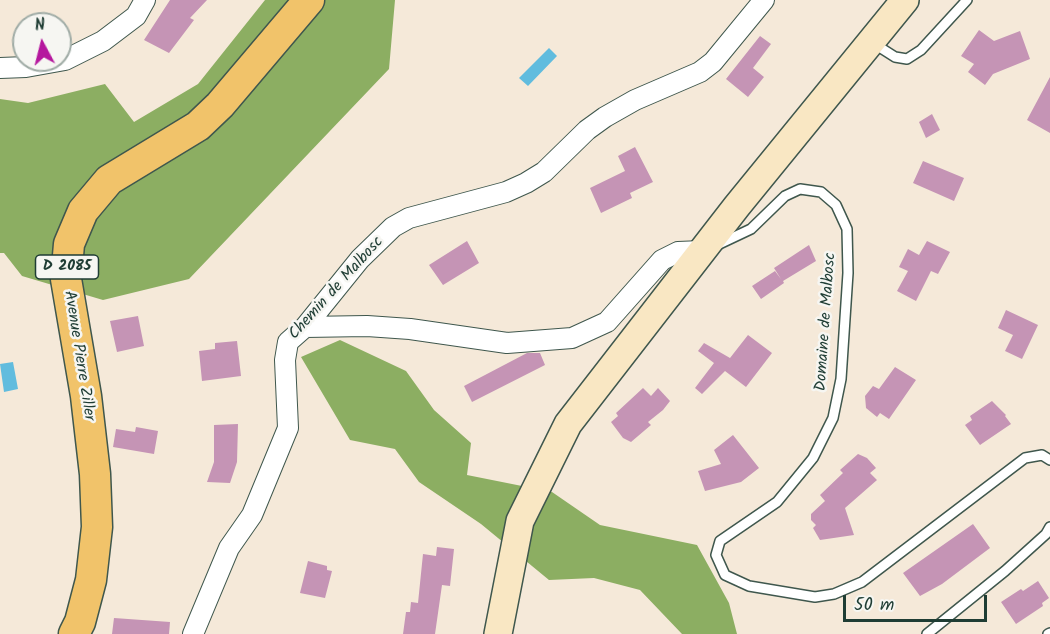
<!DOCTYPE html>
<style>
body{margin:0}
#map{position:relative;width:1050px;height:634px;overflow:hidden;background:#f5e9d9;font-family:Kalam,sans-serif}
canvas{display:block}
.north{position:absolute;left:12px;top:12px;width:60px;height:60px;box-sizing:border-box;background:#f6f6f2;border:2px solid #a0aca6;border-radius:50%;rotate:353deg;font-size:16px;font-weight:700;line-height:24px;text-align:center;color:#1f3d34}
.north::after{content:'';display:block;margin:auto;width:21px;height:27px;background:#b5179e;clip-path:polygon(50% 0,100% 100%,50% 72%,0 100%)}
.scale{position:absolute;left:843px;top:595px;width:144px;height:27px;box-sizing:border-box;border:3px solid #1f3d34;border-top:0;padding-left:8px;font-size:18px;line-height:21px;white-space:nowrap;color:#1f3d34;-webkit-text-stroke:4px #f6f6f2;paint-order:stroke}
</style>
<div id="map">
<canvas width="1050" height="634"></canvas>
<div class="north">N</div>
<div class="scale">50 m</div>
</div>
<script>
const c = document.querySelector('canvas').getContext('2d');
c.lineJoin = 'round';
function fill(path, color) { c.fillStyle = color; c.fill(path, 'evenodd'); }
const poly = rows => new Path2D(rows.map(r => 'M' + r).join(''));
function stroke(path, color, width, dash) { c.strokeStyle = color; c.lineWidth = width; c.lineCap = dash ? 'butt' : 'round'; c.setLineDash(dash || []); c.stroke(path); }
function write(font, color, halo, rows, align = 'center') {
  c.font = font + ' Kalam,sans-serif'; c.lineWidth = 5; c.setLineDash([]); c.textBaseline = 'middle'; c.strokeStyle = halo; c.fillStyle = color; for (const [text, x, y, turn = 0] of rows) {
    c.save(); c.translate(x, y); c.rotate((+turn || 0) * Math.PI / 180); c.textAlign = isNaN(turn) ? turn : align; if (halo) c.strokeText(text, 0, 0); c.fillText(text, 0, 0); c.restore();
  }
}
fill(poly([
 [265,0,395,0,389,69,189,279,103,300,22,276,4,253,0,253,0,99,28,103,105,84,134,122,198,84],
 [340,340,406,371,434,410,471,443,467,475,552,492,600,525,697,545,729,603,737,634,682,634,640,590,594,578,549,580,481,524,419,482,395,449,350,440,301,357]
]), '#8cae62');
fill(poly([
 [549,48,557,56,528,86,519,78],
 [13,362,18,389,4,392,0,364]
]), '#61bcde');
fill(poly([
 [170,0,207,0,190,18,194,20,169,53,144,40],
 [979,30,994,41,1020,31,1030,59,993,74,985,85,968,72,974,64,961,56],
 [760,36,771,44,753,68,764,77,748,97,726,79],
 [1050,77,1050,133,1027,120],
 [932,114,940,130,926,138,919,122],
 [635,147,653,182,630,193,632,198,601,213,590,188,625,171,618,156],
 [923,161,964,178,954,201,913,183],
 [467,241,479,263,443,285,429,265],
 [927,241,950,252,938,274,931,271,916,301,897,291,908,271,899,267,908,249,919,255],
 [809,245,816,261,783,281,784,283,761,299,752,286,775,271,781,279,774,268],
 [1006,310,1038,325,1022,359,1005,351,1013,335,998,328],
 [138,316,144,346,117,352,110,321],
 [748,335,772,353,746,387,725,371,702,394,695,388,714,363,698,351,704,343,730,358],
 [237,341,241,376,202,381,199,351,215,349,215,343],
 [527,353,540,353,545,365,472,402,464,386],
 [895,367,916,380,889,419,880,413,877,417,866,408,865,396,873,386,879,389],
 [643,388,651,396,658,388,670,401,663,410,648,422,651,425,631,442,623,438,611,422,618,416,616,413],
 [992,401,1006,415,1005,416,1011,424,980,445,965,425,972,420,970,416],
 [238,424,237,462,230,483,207,482,214,462,214,425],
 [136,427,158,431,154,454,113,447,116,429,135,432],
 [733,435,759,468,741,482,705,491,698,471,721,464,714,450],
 [858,454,867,458,876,468,870,473,877,480,845,508,854,535,820,540,813,528,816,525,811,520,811,514,825,501,820,495,843,473,840,470],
 [973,524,990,548,942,584,920,596,903,573],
 [437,547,454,549,450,586,442,585,435,634,403,634,406,612,410,612,411,602,418,603,423,554,436,556],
 [308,561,327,566,327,570,332,571,325,598,300,593],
 [1038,581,1049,598,1042,603,1043,606,1016,624,1001,602,1021,589,1023,591],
 [114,618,170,622,169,634,112,634]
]), '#c594b5');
const lane = poly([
 [873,43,895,57,907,59,921,50,967,0],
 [715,246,751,229,785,196,800,189,821,192,836,205,847,229,848,273,841,379,833,418,813,458,777,502,720,541,716,555,725,575,749,586,815,597,834,594,862,582,1025,458,1042,455,1050,460],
 [927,634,1005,571,1046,534,1050,527],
 [1048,634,1050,633]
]);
const street = poly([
 [0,68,26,67,65,60,103,41,136,16,145,0],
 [305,327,367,326,410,329,507,343,572,338,607,322,662,260,678,252,702,251],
 [193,634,229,548,252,515,288,428,285,360,288,342,305,327,360,259,393,227,409,218,506,192,526,183,544,172,587,130,605,117,635,100,700,72,713,62,764,0]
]);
const secondary = poly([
 [498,634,520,521,568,424,737,206,905,0]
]);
const primary = poly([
 [74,634,80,622,91,580,97,527,95,474,86,396,66,279,69,244,83,211,109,180,198,126,220,105,309,0]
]);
stroke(lane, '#3f574d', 12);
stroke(street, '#3f574d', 22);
stroke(secondary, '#3f574d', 30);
stroke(primary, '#3f574d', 33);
stroke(lane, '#fff', 9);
stroke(street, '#fff', 20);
stroke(secondary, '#f9e7c3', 27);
stroke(primary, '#f1c36a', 30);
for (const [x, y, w] of [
 [67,267,63]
]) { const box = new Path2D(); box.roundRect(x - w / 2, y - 12, w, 24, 4.5); c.fillStyle = '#f6f6f2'; c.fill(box); stroke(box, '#1f3d34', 1.5); }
write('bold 15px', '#1f3d34', null, [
 ["D 2085",67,267]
]);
write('16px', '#1f3d34', '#f6f6f2', [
 ["Chemin de Malbosc",337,289,-48],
 ["Domaine de Malbosc",827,322,-86],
 ["Avenue Pierre Ziller",78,356,81]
]);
</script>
